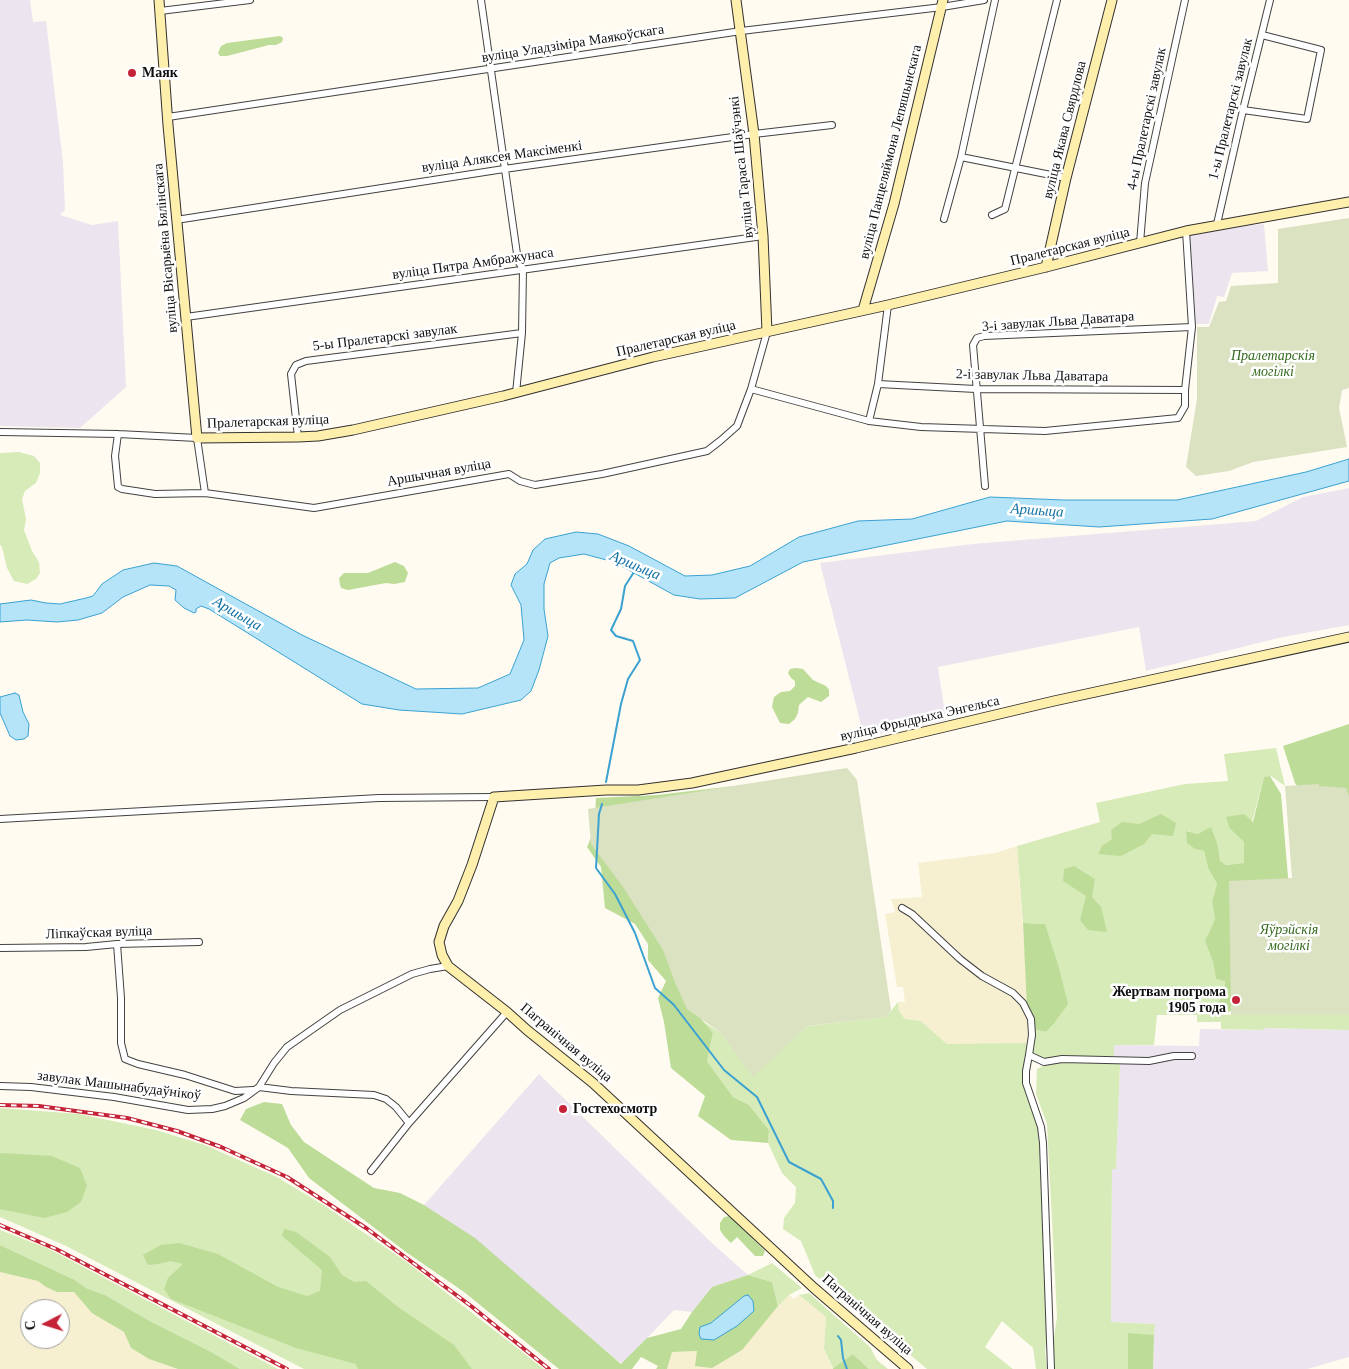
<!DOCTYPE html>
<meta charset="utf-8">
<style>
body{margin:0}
#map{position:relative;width:1349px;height:1369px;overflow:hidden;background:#fffbf1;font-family:Georgia,serif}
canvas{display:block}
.north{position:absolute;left:20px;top:1299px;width:50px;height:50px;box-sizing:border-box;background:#fff;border:1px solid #9f9f9f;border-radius:50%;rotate:265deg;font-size:14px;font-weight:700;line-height:20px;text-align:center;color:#0f0f0f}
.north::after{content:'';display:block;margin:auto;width:18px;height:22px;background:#c42338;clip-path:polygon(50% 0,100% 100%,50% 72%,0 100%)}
</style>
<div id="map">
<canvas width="1349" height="1369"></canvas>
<div class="north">С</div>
</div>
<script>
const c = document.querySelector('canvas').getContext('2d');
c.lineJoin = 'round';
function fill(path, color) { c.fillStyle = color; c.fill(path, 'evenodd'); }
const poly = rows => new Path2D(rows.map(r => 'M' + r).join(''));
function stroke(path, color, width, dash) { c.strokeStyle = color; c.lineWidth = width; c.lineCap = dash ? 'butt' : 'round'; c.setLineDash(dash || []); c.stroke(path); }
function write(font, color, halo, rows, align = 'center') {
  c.font = font + ' Georgia,serif'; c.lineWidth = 5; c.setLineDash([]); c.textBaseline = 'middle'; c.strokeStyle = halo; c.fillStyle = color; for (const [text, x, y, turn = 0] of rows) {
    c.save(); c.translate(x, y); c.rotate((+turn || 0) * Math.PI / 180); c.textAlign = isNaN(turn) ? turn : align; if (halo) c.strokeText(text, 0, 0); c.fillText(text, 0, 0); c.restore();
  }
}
fill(poly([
 [0,0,30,0,33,22,46,21,63,162,65,210,60,215,92,225,118,221,126,387,80,428,0,426],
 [1264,224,1268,271,1232,273,1224,297,1217,296,1209,324,1195,324,1189,236,1234,227],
 [1349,488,1349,625,1278,638,1146,671,1139,627,938,667,946,720,864,737,820,563,973,544,1256,521,1303,497],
 [1265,1028,1349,1030,1349,1357,1307,1369,1153,1369,1154,1324,1111,1322,1112,1169,1116,1168,1120,1062,1116,1060,1114,1056,1114,1045,1199,1046,1200,1029,1263,1030],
 [539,1074,714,1245,748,1275,712,1287,692,1312,674,1310,622,1364,424,1205]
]), '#ece4ee');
fill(poly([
 [1017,846,1027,982,1028,1044,947,1044,921,1021,905,1019,899,1011,898,1002,905,1002,903,987,897,987,885,914,895,912,891,899,922,897,918,863,995,853],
 [0,1272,39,1281,46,1287,57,1292,74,1292,111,1324,124,1332,131,1348,149,1359,178,1369,0,1369],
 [30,1309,60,1309,60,1339,30,1339],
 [789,1295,794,1299,799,1295,826,1317,824,1349,833,1369,667,1369,672,1352,697,1351,778,1306]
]), '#f6f0d0');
fill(poly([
 [19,452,34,456,40,463,40,473,36,483,25,491,22,499,26,519,24,530,32,551,39,562,40,573,36,579,27,584,14,581,7,568,2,547,0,545,0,453],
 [1276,748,1285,786,1271,776,1264,777,1252,822,1230,829,1244,842,1244,863,1225,865,1220,861,1218,846,1198,834,1187,831,1195,849,1204,851,1208,868,1217,884,1212,901,1215,919,1205,941,1213,962,1216,979,1225,980,1224,988,1219,1001,1222,1014,1231,1015,1349,1015,1349,1030,1265,1028,1263,1030,1221,1029,1221,1022,1197,1022,1197,1015,1157,1015,1154,1045,1114,1045,1114,1056,1062,1056,1028,1062,1029,1090,1040,1125,1048,1314,1045,1352,1047,1369,1036,1369,1033,1348,1002,1321,985,1347,1013,1369,927,1369,815,1275,801,1241,783,1229,784,1218,795,1203,796,1187,782,1173,768,1143,769,1130,749,1105,733,1097,707,1061,713,1033,702,1021,721,1033,753,1076,807,1026,886,1017,898,1002,899,1011,905,1019,921,1021,947,1044,1028,1043,1028,1028,1046,1032,1045,924,1023,923,1017,846,1100,822,1096,803,1185,784,1228,781,1224,754],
 [1064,1062,1120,1064,1116,1169,1112,1169,1111,1322,1155,1324,1154,1335,1128,1334,1128,1369,1055,1369,1052,1350,1057,1317,1047,1124,1036,1094,1037,1069,1047,1064],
 [0,1108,79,1114,156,1130,205,1145,277,1177,325,1206,408,1263,544,1369,304,1369,66,1246,0,1217],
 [0,1230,47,1248,278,1369,240,1369,213,1353,148,1320,105,1295,86,1288,75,1280,0,1245],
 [772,1263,802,1288,789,1295,778,1306,772,1282,748,1275],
 [809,1293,870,1347,877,1360,888,1369,869,1369,853,1354,833,1368,824,1349,826,1317,799,1295]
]), '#d7ebb9');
fill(poly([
 [280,36,283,38,282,42,276,45,269,45,227,56,220,56,218,53,221,46,227,43],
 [395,562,404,566,408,573,405,582,394,584,386,583,348,590,341,588,340,585,339,578,344,573,368,573],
 [796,668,803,669,813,680,826,686,829,690,829,696,821,702,808,697,799,705,798,713,795,719,789,724,780,723,772,707,774,697,781,692,790,691,795,686,795,681,791,678,788,673,790,669],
 [1349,724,1349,809,1300,789,1295,783,1283,746],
 [1270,776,1281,794,1289,889,1237,1009,1222,1014,1213,1004,1219,1001,1224,988,1225,981,1216,979,1213,962,1205,941,1215,919,1212,901,1217,884,1208,868,1204,851,1195,849,1187,843,1186,831,1198,834,1211,827,1218,846,1220,861,1226,865,1244,863,1244,842,1230,829,1226,817,1244,814,1253,822,1264,777],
 [794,779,710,1004,702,1020,713,1033,707,1061,733,1097,749,1105,769,1130,768,1143,731,1140,698,1116,705,1096,671,1068,664,1022,658,998,666,981,648,960,648,944,635,924,605,908,601,867,587,847,594,831,596,798,657,795],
 [1161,814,1176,823,1173,836,1152,834,1144,844,1121,856,1098,854,1102,846,1112,839,1111,830,1122,822,1139,824],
 [1074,866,1095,879,1092,897,1101,907,1107,932,1088,930,1080,920,1086,896,1063,881,1064,869],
 [1023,923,1045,924,1059,968,1068,1004,1055,1022,1046,1032,1028,1028],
 [264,1102,282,1104,291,1125,304,1142,374,1188,400,1193,424,1205,475,1238,621,1364,647,1338,681,1329,692,1312,712,1287,748,1275,772,1282,778,1306,742,1350,712,1368,695,1366,697,1351,672,1352,667,1369,656,1369,658,1366,641,1357,632,1369,559,1369,464,1292,406,1252,309,1178,288,1148,240,1120,246,1109],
 [0,1153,52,1156,80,1168,87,1186,81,1202,67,1212,44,1218,0,1209],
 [730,1216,765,1251,763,1256,755,1256,737,1237,731,1243,724,1236,720,1230,720,1223,724,1217],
 [284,1229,296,1232,330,1257,342,1275,354,1282,366,1281,398,1307,454,1345,472,1369,358,1369,356,1364,296,1348,171,1299,164,1289,168,1278,183,1264,171,1261,158,1264,148,1265,143,1255,161,1245,179,1243,218,1254,278,1287,307,1296,320,1291,322,1270,282,1236],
 [0,1245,75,1280,86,1288,105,1295,148,1320,213,1353,240,1369,178,1369,149,1359,131,1348,124,1332,92,1313,74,1292,57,1292,46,1287,38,1281,0,1272],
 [1128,1333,1154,1335,1153,1369,1128,1369],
 [853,1354,869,1369,833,1369,833,1368]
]), '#bddc98');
fill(poly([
 [1349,218,1349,388,1342,390,1339,408,1347,447,1253,462,1229,471,1196,476,1186,467,1197,399,1197,327,1209,327,1219,302,1226,301,1231,286,1278,283,1278,229],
 [847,768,857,780,891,1010,886,1017,807,1026,753,1077,721,1033,687,1009,676,985,663,950,623,887,591,844,588,809],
 [1319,784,1319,786,1346,788,1349,796,1349,1015,1231,1015,1229,881,1292,878,1285,786]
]), '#dae2c1');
const water = poly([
 [1349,459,1349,481,1212,519,1099,527,1007,521,803,562,735,598,700,599,674,595,614,562,584,554,559,558,550,563,544,584,544,609,548,636,539,670,531,691,521,700,462,714,399,710,362,704,209,609,201,606,196,609,196,612,194,613,184,608,175,600,176,590,169,586,150,585,123,597,102,613,78,620,57,622,27,620,0,622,0,604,31,600,46,603,60,604,86,598,93,596,102,584,123,570,154,563,177,566,302,635,416,689,478,688,510,674,524,640,521,605,511,585,515,574,527,564,533,550,545,539,576,532,598,534,629,546,685,576,712,575,750,566,799,537,858,521,912,519,990,497,1063,500,1177,500,1306,472,1349,459],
 [15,693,19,695,23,712,29,724,28,736,24,739,16,740,10,736,0,713,0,697,15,693],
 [748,1295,753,1301,754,1311,737,1326,714,1340,701,1339,699,1334,700,1327,711,1323,744,1296,748,1295]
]);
fill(water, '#b5e4f8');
stroke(water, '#3aa1d1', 1);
stroke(poly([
 [606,782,621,704,628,679,640,660,633,641,616,636,611,630,621,609,625,586,634,572],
 [602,804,599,814,596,868,615,894,635,933,655,988,674,1005,724,1070,757,1097,789,1162,821,1179,833,1201,833,1208],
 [838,1336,841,1340,843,1358,847,1369]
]), '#3aa1d1', 2);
const street = poly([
 [481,0,518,261,523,269,522,333,516,393],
 [160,11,250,0],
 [1243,110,1307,119,1321,50,1262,35],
 [168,117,741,31,942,7,984,0],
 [961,157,1066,178],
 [992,215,1005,209,1057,0],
 [944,219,961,157,995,0],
 [176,220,504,169,754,134,832,125],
 [1217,224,1243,110,1270,0],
 [1140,243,1145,183,1185,0],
 [186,317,763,236],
 [878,384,976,389,1185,390],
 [751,389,869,421,921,427,1045,431,1178,418,1185,406,1185,390,1192,327,1186,231],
 [869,421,878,384,888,305],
 [1,432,118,434,197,438,205,493],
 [118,434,115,456,118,487,122,489,155,494,205,493,314,508,509,474,520,481,535,485,602,474,707,451,720,441,737,426,751,389,767,332],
 [298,437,291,374,296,365,306,361,522,333],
 [985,486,973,345,977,338,984,336,1192,327],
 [0,819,379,798,494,797],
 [902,908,912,914,960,959,982,976,1013,993,1023,1003,1031,1019,1032,1035,1029,1055],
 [117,944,121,998,121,1043,125,1059,138,1064,185,1075,235,1091,253,1090],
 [0,948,86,947,117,944,199,942],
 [0,1086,31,1087,114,1097,188,1110,212,1109,225,1106,244,1098,259,1087,274,1063,287,1047,340,1010,412,974,430,969,448,966],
 [259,1087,291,1091,374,1095,386,1099,396,1107,409,1123],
 [371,1171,409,1123,507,1012],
 [1051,1369,1043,1143,1041,1127,1026,1083,1026,1071,1029,1055,1044,1062,1062,1059,1149,1061,1174,1056,1192,1056]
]);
const secondary = poly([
 [159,0,168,125,197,438,298,437,318,436,353,430,503,396,653,357,888,305,1046,267,1186,231,1349,202],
 [736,0,754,134,763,236,767,332],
 [1046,267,1066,178,1112,0],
 [863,310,894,204,943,0],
 [908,1369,814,1288,593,1083,527,1030,507,1012,448,966,442,955,439,942,444,926,458,901,472,865,494,797,606,790,638,790,692,783,856,748,1054,701,1349,637]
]);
stroke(street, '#424242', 8);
stroke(secondary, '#313131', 11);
stroke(street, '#fff', 6);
stroke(secondary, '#ffefac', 9);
const rail = poly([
 [0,1105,39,1106,127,1118,177,1131,221,1147,287,1177,366,1228,471,1306,549,1369],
 [0,1225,56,1249,287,1369]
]);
stroke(rail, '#c42338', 4);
stroke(rail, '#fff', 2, [5.5]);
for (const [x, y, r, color] of [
 [132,73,5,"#c42338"],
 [1236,1000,5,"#c42338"],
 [563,1109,5,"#c42338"]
]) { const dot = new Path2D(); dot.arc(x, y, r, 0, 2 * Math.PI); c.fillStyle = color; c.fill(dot); stroke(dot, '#fff', 2); }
write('14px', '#0f0f0f', '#fff', [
 ["вуліца Уладзіміра Маякоўскага",573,44,-9],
 ["1-ы Пралетарскі завулак",1231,109,-76],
 ["4-ы Пралетарскі завулак",1147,119,-78],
 ["вуліца Якава Свярдлова",1065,130,-76],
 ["вуліца Панцеляймона Лепяшынскага",891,152,-76],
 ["вуліца Аляксея Максіменкі",502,157,-8],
 ["вуліца Тараса Шаўчэнкі",742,167,-96],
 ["Пралетарская вуліца",1070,247,-14],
 ["вуліца Вісарыёна Бялінскага",166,248,-95],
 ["вуліца Пятра Амбражунаса",473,264,-8],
 ["3-і завулак Льва Даватара",1058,322,-4],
 ["5-ы Пралетарскі завулак",385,338,-7],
 ["Пралетарская вуліца",676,339,-13],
 ["2-і завулак Льва Даватара",1032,376,1],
 ["Пралетарская вуліца",268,422,-2],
 ["Аршычная вуліца",439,473,-10],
 ["вуліца Фрыдрыха Энгельса",920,719,-13],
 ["Ліпкаўская вуліца",99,933,-2],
 ["Пагранічная вуліца",566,1043,40],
 ["завулак Машынабудаўнікоў",119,1086,7],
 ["Пагранічная вуліца",867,1315,41]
]);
write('bold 14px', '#0f0f0f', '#fff', [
 ["Маяк",142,73],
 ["Жертвам погрома",1226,992,"right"],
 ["1905 года",1226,1008,"right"],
 ["Гостехосмотр",573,1109]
], 'left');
write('italic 14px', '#336a1d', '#fff', [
 ["Пралетарскія",1273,356],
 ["могілкі",1273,372],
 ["Яўрэйскія",1289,930],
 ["могілкі",1289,946]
]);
write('italic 15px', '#1472a5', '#fff', [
 ["Аршыца",1037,511,4],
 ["Аршыца",635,566,23],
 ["Аршыца",237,614,30]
]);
</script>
